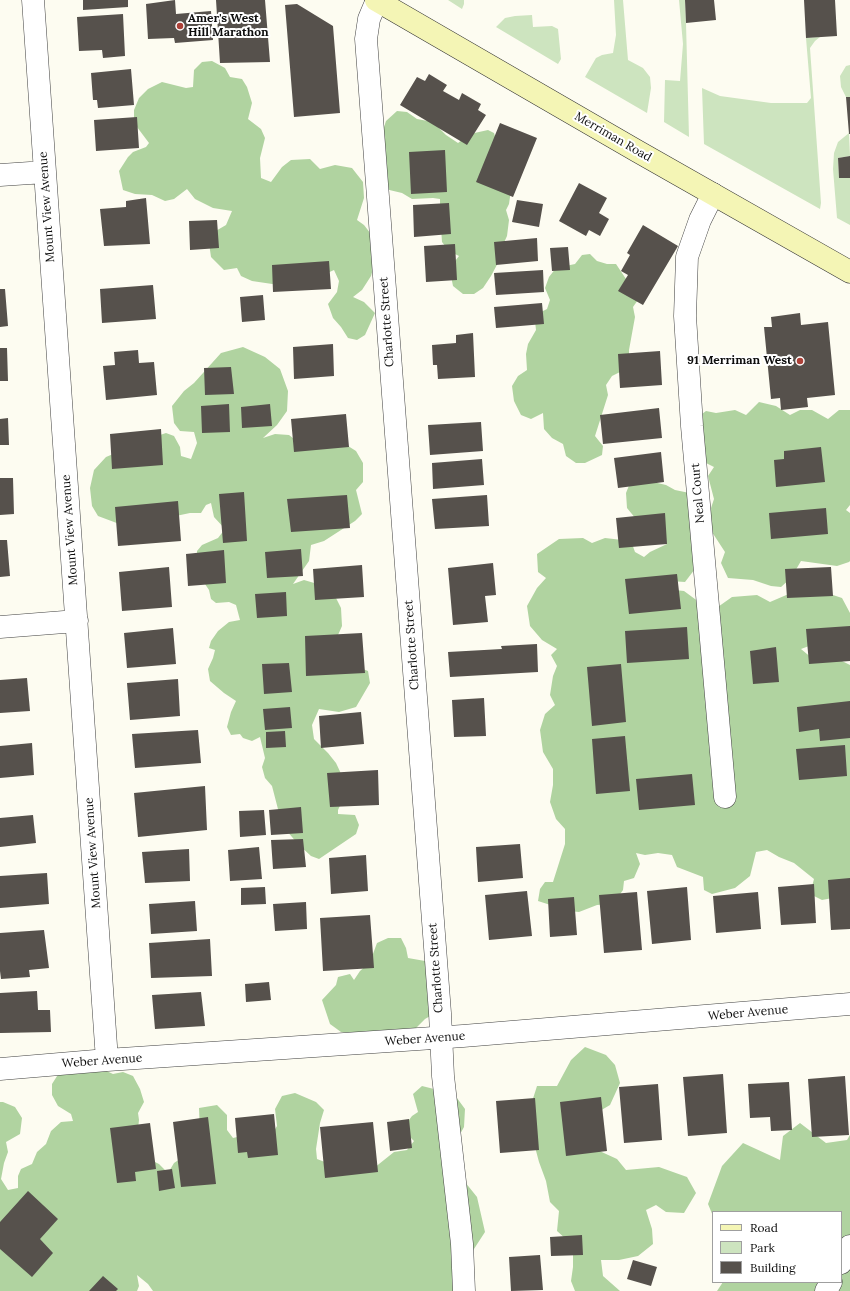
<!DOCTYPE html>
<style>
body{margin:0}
#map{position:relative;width:850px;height:1291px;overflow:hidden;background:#fdfcf1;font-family:Lora,serif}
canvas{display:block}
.legend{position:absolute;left:712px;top:1211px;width:130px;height:72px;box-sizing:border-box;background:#fff;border:1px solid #9f9f9f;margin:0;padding:5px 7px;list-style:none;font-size:12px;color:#0e0e0e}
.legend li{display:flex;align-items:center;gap:8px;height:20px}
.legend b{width:20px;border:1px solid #9f9f9f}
</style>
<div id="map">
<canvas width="850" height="1291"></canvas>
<ul class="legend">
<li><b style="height:5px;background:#f4f5b5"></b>Road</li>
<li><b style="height:11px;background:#cde4bf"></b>Park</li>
<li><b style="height:11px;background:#56514c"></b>Building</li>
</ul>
</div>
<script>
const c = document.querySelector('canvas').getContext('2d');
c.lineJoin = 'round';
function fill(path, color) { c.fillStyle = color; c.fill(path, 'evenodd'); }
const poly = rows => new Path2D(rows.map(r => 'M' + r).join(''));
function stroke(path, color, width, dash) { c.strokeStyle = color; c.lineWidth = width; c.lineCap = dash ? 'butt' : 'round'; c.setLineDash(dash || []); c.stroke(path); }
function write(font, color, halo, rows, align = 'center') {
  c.font = font + ' Lora,serif'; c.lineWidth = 4; c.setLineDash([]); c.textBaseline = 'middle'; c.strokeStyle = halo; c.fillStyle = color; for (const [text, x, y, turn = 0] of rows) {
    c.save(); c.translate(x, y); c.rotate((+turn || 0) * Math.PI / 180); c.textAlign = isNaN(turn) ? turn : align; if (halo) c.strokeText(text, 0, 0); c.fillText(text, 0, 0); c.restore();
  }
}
fill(poly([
 [448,0,464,0,464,4,462,9],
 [614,0,623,0,628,60,643,68,650,77,651,88,647,113,585,77,596,58,602,55,613,53,616,35],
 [679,0,685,0,686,23,689,137,664,122,665,80,680,81,683,44],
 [532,15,533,27,552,26,558,29,561,59,558,64,496,27,505,18,515,16],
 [820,37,815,41,810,48,821,203,820,209,704,144,702,88,720,96,771,103,807,103,811,98,806,38],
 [850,65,850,97,846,97,841,87,840,76,846,66],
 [849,133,850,156,838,158,839,178,850,178,850,225,837,218,833,169,834,153,838,142]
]), '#cde4bf');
fill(poly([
 [212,61,225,68,230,77,242,79,247,87,252,103,248,119,261,129,265,138,260,158,261,178,271,182,282,167,291,160,310,159,320,169,335,165,352,168,363,182,364,198,357,220,364,225,374,238,377,254,371,276,362,290,353,297,364,302,375,313,365,335,357,340,348,338,341,327,333,318,328,304,337,292,339,281,334,270,321,276,279,285,252,281,241,276,237,268,224,270,211,257,209,243,214,232,226,225,232,211,213,208,195,199,187,189,174,199,165,201,152,195,135,194,123,190,119,171,128,157,133,152,146,147,149,143,134,123,134,110,139,98,148,89,162,82,186,88,193,87,194,70,202,62],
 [397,111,407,112,417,119,433,122,446,135,458,143,470,134,488,130,494,133,511,190,509,204,506,210,509,220,507,236,502,247,500,259,491,276,483,288,474,294,463,294,453,286,451,276,452,265,459,256,449,251,442,242,440,213,440,199,433,198,412,199,402,193,381,188,383,130,386,121],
 [590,254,597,261,607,264,616,264,628,282,640,297,633,307,635,317,629,350,629,362,622,371,612,376,606,385,608,395,595,436,603,446,602,455,585,463,576,463,566,456,563,444,552,438,544,429,543,413,531,419,521,415,514,401,512,386,518,376,527,370,526,354,528,344,536,330,535,321,537,314,547,309,550,300,545,288,549,277,556,268,575,264,582,255],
 [243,347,265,357,280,369,288,391,287,411,277,425,263,438,275,434,289,435,298,442,337,439,356,451,363,463,363,482,356,490,362,514,355,521,324,541,311,545,309,561,293,584,304,580,321,585,333,592,341,608,342,626,334,644,355,666,368,671,370,683,356,707,339,712,319,709,312,725,314,739,328,753,336,763,344,780,345,795,338,810,338,814,355,815,359,825,356,834,319,859,311,856,298,844,286,830,279,813,272,786,265,778,262,767,265,758,260,737,252,741,243,738,240,734,231,735,227,727,231,712,236,701,224,693,210,681,208,669,213,658,215,650,209,648,211,641,218,631,229,622,240,620,236,605,229,602,216,603,211,599,209,590,199,575,197,566,197,551,202,545,218,538,225,529,214,517,211,503,206,505,201,513,190,513,171,517,122,525,98,516,92,506,90,488,94,470,106,457,154,437,166,433,174,436,180,447,181,456,191,459,197,443,194,432,180,431,174,423,172,406,184,391,194,383,221,353],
 [759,402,776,406,790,415,800,410,812,410,828,419,839,410,850,410,850,505,846,510,850,513,850,561,849,562,837,566,801,561,791,578,781,587,771,586,753,580,728,578,721,563,725,552,710,529,710,511,714,499,708,476,714,467,700,460,698,417,706,411,716,413,735,410,746,415],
 [649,481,666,485,675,490,704,496,698,565,685,582,670,581,665,589,684,591,699,602,715,609,732,597,757,595,770,602,791,593,821,591,842,598,850,613,850,639,817,643,801,649,813,659,832,656,850,665,850,890,843,896,822,900,810,894,814,879,794,863,779,857,767,850,756,852,750,876,735,888,712,894,704,890,703,877,677,867,672,855,658,853,645,855,636,853,640,864,634,878,624,881,623,890,613,904,597,905,579,912,569,911,538,901,540,889,545,882,553,882,565,844,565,829,556,819,550,802,553,785,553,769,543,752,540,730,545,714,555,705,550,695,553,676,557,666,551,655,557,649,542,640,530,626,527,606,537,588,546,578,538,572,537,554,559,539,583,538,592,543,605,538,631,541,635,552,644,557,650,552,667,544,662,533,636,519,627,508,626,493,630,483],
 [388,938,401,938,406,948,408,958,425,961,440,973,432,1015,425,1019,416,1028,378,1037,341,1032,330,1024,322,1000,336,985,338,977,350,974,354,980,360,971,370,962,377,943],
 [585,1047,606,1055,615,1065,620,1083,610,1105,588,1118,593,1148,617,1159,626,1170,659,1167,687,1177,696,1193,684,1213,666,1212,656,1205,646,1210,652,1229,653,1244,638,1256,619,1260,601,1260,603,1276,620,1291,575,1291,571,1281,573,1267,573,1249,567,1240,557,1231,559,1211,550,1202,546,1181,539,1162,535,1147,530,1108,537,1086,557,1086,571,1060],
 [74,1067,87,1073,100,1068,113,1074,123,1072,133,1076,140,1089,144,1102,138,1113,139,1120,138,1129,145,1157,159,1164,168,1173,174,1163,180,1159,200,1133,199,1108,217,1105,227,1115,227,1130,233,1138,250,1134,271,1136,277,1126,275,1109,282,1096,295,1093,316,1102,324,1110,320,1123,316,1149,317,1159,330,1164,374,1168,394,1152,407,1150,414,1141,409,1136,406,1124,412,1116,418,1112,413,1094,422,1086,454,1094,465,1109,464,1127,459,1136,457,1172,477,1197,485,1232,472,1252,460,1291,153,1291,148,1284,137,1275,139,1286,137,1291,0,1291,0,1102,3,1102,15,1107,22,1118,20,1134,6,1142,8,1152,4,1163,1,1179,8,1190,18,1188,18,1176,21,1169,32,1164,37,1152,46,1144,51,1131,61,1122,73,1121,71,1114,58,1106,52,1095,52,1084,59,1073],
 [800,1123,826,1143,847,1140,850,1135,850,1291,717,1291,723,1282,841,1282,841,1212,713,1212,713,1216,708,1204,722,1166,743,1143,780,1160,783,1136]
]), '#b0d3a0');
fill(poly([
 [83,0,128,0,128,7,83,10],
 [175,0,176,14,211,11,213,40,175,43,174,38,148,39,146,4],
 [216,0,265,0,270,62,220,63],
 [685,0,714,0,716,20,686,23],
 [804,0,835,0,837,36,806,38],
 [297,4,333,26,340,113,294,117,285,5],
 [123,14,125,56,103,58,102,50,79,51,77,17],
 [131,69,134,105,98,108,97,100,93,100,91,73],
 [429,74,447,85,443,91,459,100,462,93,481,104,478,110,486,115,467,145,400,105,417,77,425,81],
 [846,97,850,97,850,134,849,134],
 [137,117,139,148,96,151,94,120],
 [500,123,537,138,513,197,476,182],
 [445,150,447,192,411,194,409,152],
 [850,156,850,178,839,178,838,158],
 [579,183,607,198,599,213,609,219,600,236,589,230,586,236,559,221],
 [146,198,150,244,104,246,100,209,126,207,126,201],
 [517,200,543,204,539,227,512,222],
 [449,203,451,234,414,237,413,205],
 [217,220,219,248,190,250,189,221],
 [643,225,678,246,643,305,618,291,628,275,621,271,630,255,627,253],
 [537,238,538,261,496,265,494,242],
 [455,244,457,280,426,282,424,246],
 [568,247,570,270,552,271,550,248],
 [329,261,331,289,273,292,272,265],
 [543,270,544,292,496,295,494,273],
 [153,285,156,319,102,323,100,289],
 [0,289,5,289,8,326,0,327],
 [263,295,265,320,242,322,240,297],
 [542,303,544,324,496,328,494,307],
 [800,313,801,325,828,322,835,395,807,398,808,407,781,410,780,398,771,399,764,327,772,327,771,317],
 [473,333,475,377,438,379,437,365,433,365,432,345,456,343,456,335],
 [333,344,334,376,294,379,293,347],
 [0,348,7,348,8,381,0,381],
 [138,350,139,363,154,362,157,395,106,400,103,366,115,365,114,352],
 [660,351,662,385,620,388,618,354],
 [231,367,234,394,205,395,204,368],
 [229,404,230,432,202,433,201,406],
 [270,404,272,426,242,428,241,407],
 [659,408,662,438,603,444,600,415],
 [346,414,349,447,294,452,291,419],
 [8,418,9,445,0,445,0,419],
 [481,422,483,451,430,455,428,425],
 [161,429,163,465,112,469,110,434],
 [821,447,825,482,776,487,774,460,784,459,784,451],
 [661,452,664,482,618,488,614,458],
 [482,459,484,485,433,489,432,463],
 [0,478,13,478,14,514,0,515],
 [244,492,247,541,223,543,219,494],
 [347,495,350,528,291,532,287,499],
 [487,495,489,526,435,529,432,499],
 [178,501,181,541,118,546,115,507],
 [826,508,828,534,771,539,769,513],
 [665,513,667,544,619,548,616,518],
 [0,540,7,540,10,576,0,577],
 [301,549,303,576,267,578,265,552],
 [224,550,226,583,188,586,186,554],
 [493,563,496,595,485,596,488,622,453,625,448,568],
 [362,565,364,597,315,600,313,569],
 [169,567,172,607,122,611,119,572],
 [831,567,833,596,787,598,785,569],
 [677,574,681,609,629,614,625,579],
 [286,592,287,616,257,618,255,594],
 [850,626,850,661,809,664,806,629],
 [687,627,689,659,627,663,625,631],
 [173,628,176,664,127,668,124,633],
 [362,633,365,673,306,676,305,636],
 [537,644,538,672,450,677,448,652,502,649,501,646],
 [776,647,779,682,753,684,750,651],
 [289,663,292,692,264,694,262,664],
 [621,664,626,722,592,726,587,667],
 [27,678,30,711,0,713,0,680],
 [178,679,180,716,130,720,127,683],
 [484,698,486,736,454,737,452,700],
 [850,701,850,738,820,741,819,729,799,732,797,707],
 [290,707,292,728,265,730,263,709],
 [361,712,364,744,321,748,319,716],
 [198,730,201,763,135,768,132,734],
 [285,731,286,747,266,748,266,732],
 [625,736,630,791,596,794,592,739],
 [32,743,34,775,0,778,0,746],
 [845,745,847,776,799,780,796,749],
 [378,770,379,805,330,807,327,773],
 [692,774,695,805,639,810,636,779],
 [205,786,207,830,138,837,134,793],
 [301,807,303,833,271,835,269,810],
 [264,810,266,835,240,837,239,811],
 [33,815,36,843,0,847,0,818],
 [303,839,306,867,273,869,271,840],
 [520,844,523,878,478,882,476,847],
 [259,847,262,879,230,881,228,850],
 [189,849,190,881,145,883,142,852],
 [366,855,368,891,331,894,329,858],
 [47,873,49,904,0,908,0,876],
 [850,878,850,929,831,930,828,880],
 [814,884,816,923,781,925,778,887],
 [265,887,266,904,241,905,241,888],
 [687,887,691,940,652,944,647,891],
 [527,891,532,936,489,940,485,895],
 [637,892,642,950,604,953,599,895],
 [758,892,761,929,716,933,713,896],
 [574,897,577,935,550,937,548,899],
 [195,901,197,931,151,934,149,904],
 [306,902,307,929,275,931,273,904],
 [370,915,374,968,323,971,320,918],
 [44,930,49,968,29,970,30,977,1,979,0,971,0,933],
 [210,939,212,976,151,978,149,943],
 [269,982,271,1000,246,1002,245,984],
 [37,991,38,1010,50,1010,51,1032,0,1033,0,993],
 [201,992,205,1026,155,1029,152,995],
 [723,1074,727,1133,688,1136,683,1077],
 [845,1076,849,1135,812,1137,808,1079],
 [789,1082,792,1130,771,1131,770,1117,750,1118,748,1084],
 [658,1084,662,1140,624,1143,619,1087],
 [601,1097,607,1151,566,1156,560,1102],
 [535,1098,539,1150,500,1153,496,1101],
 [274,1114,278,1155,248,1158,247,1152,238,1153,235,1118],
 [208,1117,216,1184,181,1187,173,1122],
 [409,1119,412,1148,390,1151,387,1122],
 [373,1122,378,1172,325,1178,320,1127],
 [150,1123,156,1169,135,1172,136,1181,117,1183,110,1128],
 [172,1169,175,1188,159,1191,157,1171],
 [28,1191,58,1219,40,1239,53,1253,32,1277,0,1249,0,1222],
 [582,1235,583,1255,551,1256,550,1237],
 [540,1255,543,1290,511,1291,509,1257],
 [633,1260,657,1267,651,1286,627,1279],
 [103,1276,118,1289,116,1291,89,1291]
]), '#56514c');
const street = poly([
 [33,0,107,1060],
 [377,0,369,19,366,39,440,1013,443,1076,462,1244,464,1291],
 [0,175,45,172],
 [713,194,700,220,687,257,685,316,692,426,725,797],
 [0,627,77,621],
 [0,1069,107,1060,463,1036,850,1004],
 [841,1263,850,1246],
 [826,1291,831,1282]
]);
const secondary = poly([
 [376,0,637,151,850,272]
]);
stroke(street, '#414141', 23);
stroke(secondary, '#303030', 23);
stroke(street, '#fff', 22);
stroke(secondary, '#f4f5b5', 22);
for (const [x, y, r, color] of [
 [180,26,4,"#ad4138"],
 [800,361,4,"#ad4138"]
]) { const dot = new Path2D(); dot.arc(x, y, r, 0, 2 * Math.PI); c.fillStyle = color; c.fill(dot); stroke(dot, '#fff', 1.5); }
write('bold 12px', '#0e0e0e', '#fff', [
 ["Amer's West",188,19],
 ["Hill Marathon",188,33],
 ["91 Merriman West",792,361,"right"]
], 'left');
write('12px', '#0e0e0e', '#fff', [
 ["Merriman Road",613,137,30],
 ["Mount View Avenue",47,207,-94],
 ["Charlotte Street",387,322,-94],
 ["Neal Court",698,493,-95],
 ["Mount View Avenue",70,530,-94],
 ["Charlotte Street",412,645,-94],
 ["Mount View Avenue",93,853,-94],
 ["Charlotte Street",436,968,-94],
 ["Weber Avenue",748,1013,-5],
 ["Weber Avenue",425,1039,-4],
 ["Weber Avenue",102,1061,-4]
]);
</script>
